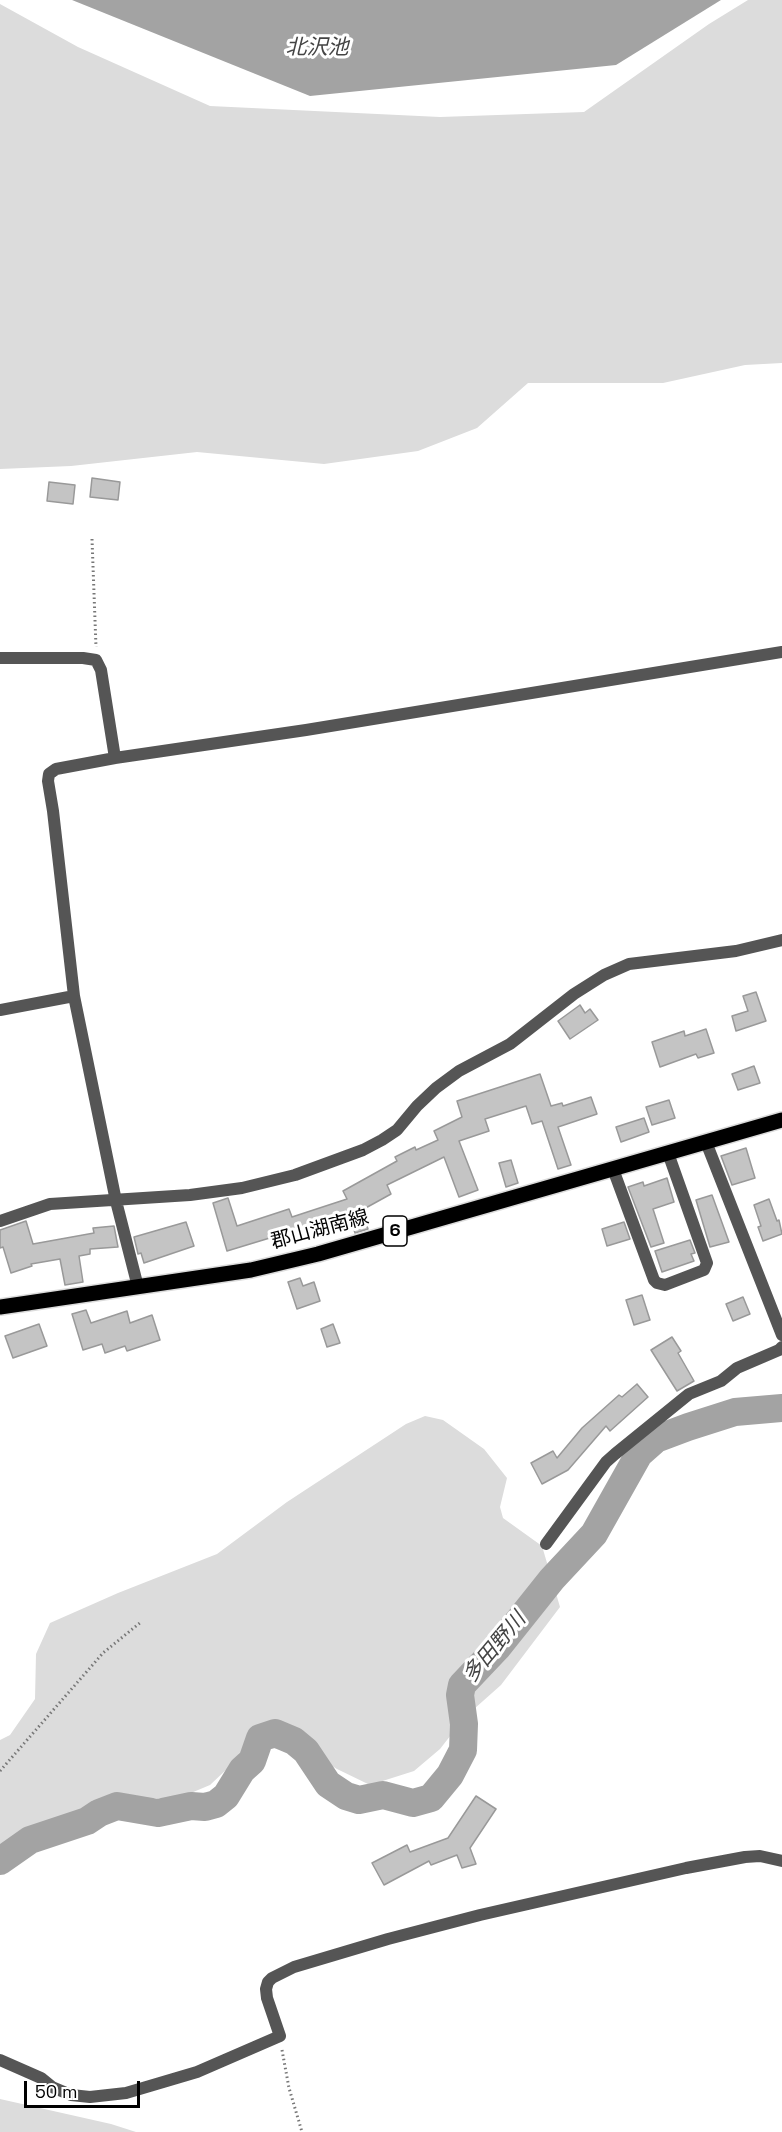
<!DOCTYPE html>
<meta charset="utf-8">
<style>
body{margin:0}
#map{position:relative;width:782px;height:2132px;overflow:hidden;background:#fff;font-family:"Space Grotesk",sans-serif}
canvas{display:block}
.scale{position:absolute;left:24px;top:2081px;width:116px;height:27px;box-sizing:border-box;border:3px solid #000;border-top:0;padding-left:8px;font-size:18px;line-height:21px;white-space:nowrap;color:#000;-webkit-text-stroke:4px #fff;paint-order:stroke}
</style>
<div id="map">
<canvas width="782" height="2132"></canvas>
<div class="scale">50 m</div>
</div>
<script>
const c = document.querySelector('canvas').getContext('2d');
c.lineJoin = 'round';
function fill(path, color) { c.fillStyle = color; c.fill(path, 'evenodd'); }
const poly = rows => new Path2D(rows.map(r => 'M' + r).join(''));
function stroke(path, color, width, dash) { c.strokeStyle = color; c.lineWidth = width; c.lineCap = dash ? 'butt' : 'round'; c.setLineDash(dash || []); c.stroke(path); }
function write(font, color, halo, rows, align = 'center') {
  c.font = font + ' "Space Grotesk","Noto Sans JP",sans-serif'; c.lineWidth = 6; c.setLineDash([]); c.textBaseline = 'middle'; c.strokeStyle = halo; c.fillStyle = color; for (const [text, x, y, turn = 0] of rows) {
    c.save(); c.translate(x, y); c.rotate((+turn || 0) * Math.PI / 180); c.textAlign = isNaN(turn) ? turn : align; if (halo) c.strokeText(text, 0, 0); c.fillText(text, 0, 0); c.restore();
  }
}
fill(poly([
 [748,0,782,0,782,363,745,365,663,383,528,383,477,428,418,451,324,464,197,452,71,466,0,469,0,4,78,47,210,106,440,117,584,112,709,24],
 [425,1416,443,1420,484,1449,507,1478,500,1507,503,1518,542,1546,560,1607,501,1685,465,1717,440,1749,414,1771,370,1785,337,1769,300,1746,246,1751,210,1785,179,1798,147,1798,54,1820,0,1862,0,1740,10,1735,35,1699,36,1654,50,1623,118,1593,217,1554,287,1502,406,1424],
 [0,2099,111,2124,136,2132,0,2132]
]), '#dcdcdc');
fill(poly([
 [72,0,721,0,616,65,310,96]
]), '#a3a3a3');
stroke(poly([
 [0,1861,30,1840,87,1821,99,1813,117,1806,158,1813,191,1806,205,1807,216,1804,226,1796,242,1770,252,1761,260,1738,275,1733,294,1741,306,1751,328,1784,346,1796,359,1800,383,1795,413,1803,431,1798,450,1775,463,1750,464,1724,460,1695,462,1685,497,1648,552,1579,594,1534,639,1454,656,1439,688,1427,735,1412,782,1408]
]), '#a3a3a3', 28);
const building = poly([
 [92,478,120,482,118,500,90,497,92,478],
 [49,482,75,485,73,504,47,501,49,482],
 [756,992,766,1021,736,1031,732,1016,748,1011,743,996,756,992],
 [580,1005,585,1013,590,1009,598,1020,570,1039,558,1021,580,1005],
 [706,1029,714,1053,698,1058,696,1054,660,1067,652,1042,684,1031,685,1036,706,1029],
 [754,1066,760,1083,738,1090,732,1074,754,1066],
 [540,1074,551,1106,562,1103,563,1106,591,1097,597,1114,558,1127,571,1165,558,1169,542,1121,532,1124,526,1106,485,1119,489,1131,459,1141,478,1190,459,1197,444,1157,387,1185,391,1194,362,1210,368,1229,355,1233,353,1227,319,1238,318,1232,276,1245,273,1237,227,1251,213,1203,228,1198,237,1226,289,1209,292,1217,347,1199,343,1191,397,1161,395,1157,415,1147,416,1150,438,1140,434,1131,462,1117,457,1101,540,1074],
 [669,1100,675,1118,652,1125,646,1107,669,1100],
 [644,1118,649,1132,621,1142,616,1127,644,1118],
 [746,1148,755,1178,732,1185,721,1156,746,1148],
 [511,1160,518,1183,506,1187,499,1163,511,1160],
 [667,1178,674,1202,653,1209,664,1243,651,1247,628,1187,643,1182,644,1186,667,1178],
 [712,1195,729,1242,710,1247,696,1200,712,1195],
 [769,1199,777,1221,779,1220,782,1234,763,1241,758,1227,761,1226,754,1205,769,1199],
 [26,1221,33,1244,94,1233,93,1228,114,1226,118,1247,90,1249,90,1254,79,1256,83,1282,65,1285,60,1259,31,1264,32,1266,11,1273,3,1247,0,1248,0,1230,26,1221],
 [186,1222,194,1246,144,1263,141,1253,138,1254,134,1237,186,1222],
 [624,1222,630,1239,607,1246,602,1229,624,1222],
 [690,1240,695,1253,691,1254,694,1261,662,1272,655,1251,690,1240],
 [300,1278,303,1286,314,1282,320,1301,297,1309,288,1282,300,1278],
 [642,1295,650,1320,634,1325,626,1300,642,1295],
 [743,1297,750,1314,733,1321,726,1304,743,1297],
 [86,1310,91,1323,127,1311,130,1323,152,1315,160,1340,127,1351,125,1346,105,1353,102,1344,83,1350,72,1314,86,1310],
 [39,1324,47,1346,13,1358,5,1336,39,1324],
 [333,1324,340,1343,327,1347,321,1329,333,1324],
 [672,1337,681,1351,678,1353,694,1381,677,1391,651,1350,672,1337],
 [637,1384,648,1397,610,1431,606,1426,568,1470,542,1484,531,1463,553,1451,557,1458,582,1428,619,1395,622,1397,637,1384],
 [476,1796,496,1809,470,1848,476,1864,462,1868,457,1855,431,1865,429,1861,384,1885,372,1863,407,1845,410,1852,448,1838,476,1796]
]);
fill(building, '#c4c4c4');
stroke(building, '#999', 1.5);
const primary = poly([
 [0,1307,251,1270,318,1254,782,1120]
]);
stroke(primary, '#dbdbdb', 18);
stroke(poly([
 [92,539,96,647],
 [0,1771,103,1653,141,1622],
 [282,2050,289,2088,302,2132]
]), '#777', 3, [1.5, 3]);
stroke(poly([
 [0,658,83,658,96,660,101,670,115,758],
 [0,1010,74,996],
 [706,1142,782,1335],
 [613,1169,654,1280,657,1283,665,1285,704,1270,707,1263,668,1153],
 [0,1221,50,1204,190,1195,242,1188,295,1175,363,1150,382,1140,397,1130,417,1106,436,1088,459,1071,510,1044,574,994,604,975,629,964,736,951,782,940],
 [138,1287,116,1201,74,996,53,811,48,781,49,774,56,769,115,758,306,730,782,652],
 [546,1544,606,1462,615,1454,689,1394,721,1381,737,1368,779,1350,782,1347],
 [0,2060,41,2078,52,2087,71,2095,90,2097,126,2093,197,2072,280,2036,267,1998,266,1989,268,1982,272,1978,294,1967,388,1939,480,1915,686,1868,745,1857,760,1856,782,1861]
]), '#555', 12);
stroke(primary, '#000', 15);
for (const [x, y, w] of [
 [395,1231,24]
]) { const box = new Path2D(); box.roundRect(x - w / 2, y - 15, w, 30, 4.5); c.fillStyle = '#fff'; c.fill(box); stroke(box, '#000', 1.5); }
write('bold 18px', '#000', null, [
 ["6",395,1231]
]);
write('20px', '#000', '#fff', [
 ["郡山湖南線",320,1230,-15]
]);
write('italic 21px', '#444', '#fff', [
 ["北沢池",317,48],
 ["多田野川",495,1648,-50]
]);
</script>
